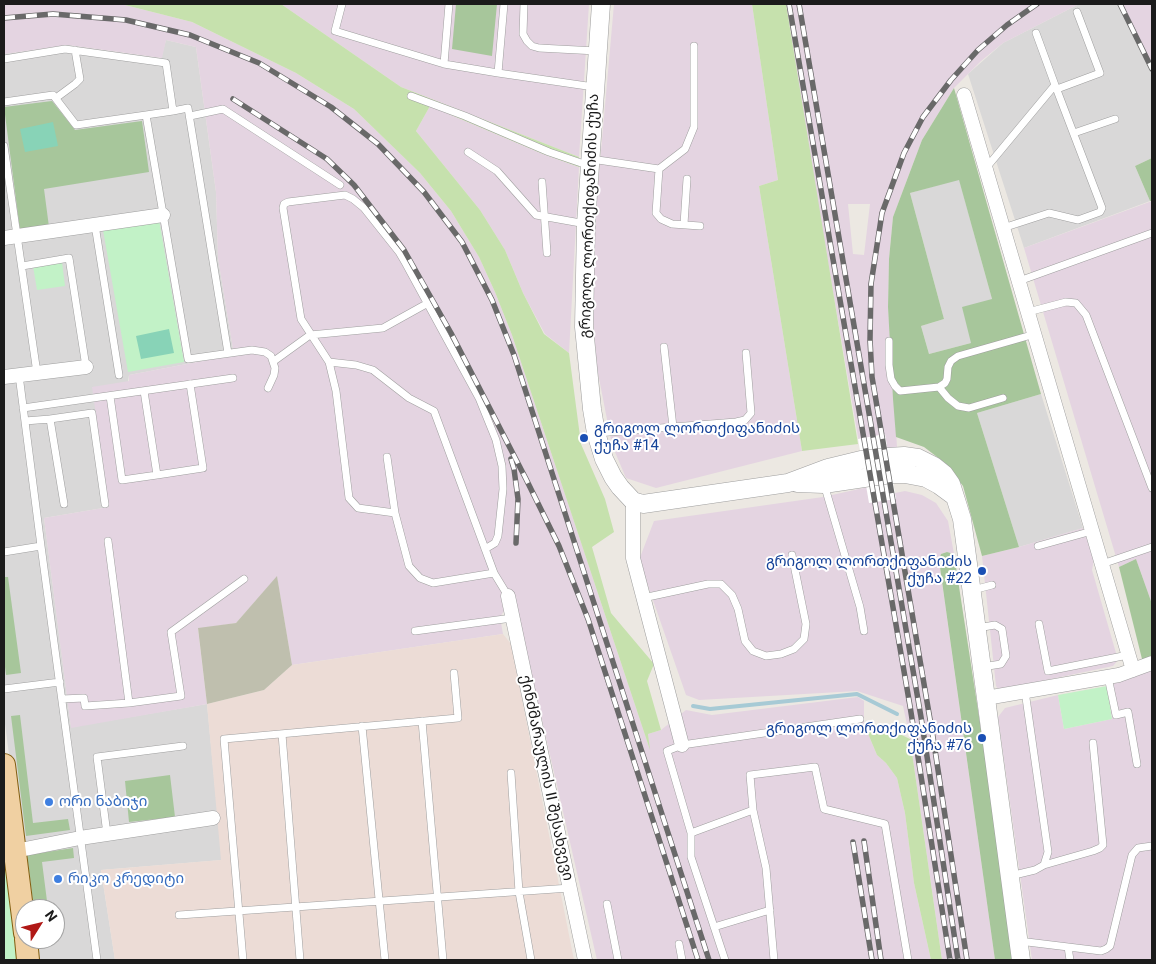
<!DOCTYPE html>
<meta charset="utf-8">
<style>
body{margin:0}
#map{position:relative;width:1156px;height:964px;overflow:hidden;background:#ece8e2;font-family:Roboto,sans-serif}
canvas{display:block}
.frame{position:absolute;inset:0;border:5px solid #1b1b1b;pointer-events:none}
.north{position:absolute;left:15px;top:899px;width:50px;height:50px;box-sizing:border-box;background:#fff;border:1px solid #a4a4a4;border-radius:50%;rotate:54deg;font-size:14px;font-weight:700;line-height:20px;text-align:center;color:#1b1b1b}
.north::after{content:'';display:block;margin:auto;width:18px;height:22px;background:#b01816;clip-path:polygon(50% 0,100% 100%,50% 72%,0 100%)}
</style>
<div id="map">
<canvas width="1156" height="964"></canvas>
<div class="frame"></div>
<div class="north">N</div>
</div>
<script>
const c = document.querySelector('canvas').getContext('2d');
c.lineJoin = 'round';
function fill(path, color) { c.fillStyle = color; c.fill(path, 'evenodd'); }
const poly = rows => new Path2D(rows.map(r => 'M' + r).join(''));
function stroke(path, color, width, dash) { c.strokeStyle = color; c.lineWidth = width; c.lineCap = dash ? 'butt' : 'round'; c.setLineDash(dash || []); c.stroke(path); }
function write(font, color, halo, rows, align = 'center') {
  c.font = font + ' Roboto,"Noto Sans Georgian",sans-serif'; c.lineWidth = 4; c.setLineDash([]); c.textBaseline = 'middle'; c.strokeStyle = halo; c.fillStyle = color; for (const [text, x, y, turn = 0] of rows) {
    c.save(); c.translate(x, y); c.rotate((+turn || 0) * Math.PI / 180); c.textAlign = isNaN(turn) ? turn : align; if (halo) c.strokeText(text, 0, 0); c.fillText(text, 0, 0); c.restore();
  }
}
fill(poly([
 [1079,4,1120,4,1152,72,1152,158,1135,166,1150,201,1024,248,968,74,1003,43],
 [166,40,196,47,216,192,218,258,234,355,129,375,109,507,44,518,71,727,207,704,222,860,101,870,115,960,35,960,33,939,55,939,55,909,29,909,4,716,4,54,68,45,161,58],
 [959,179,992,299,971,343,929,354,921,326,944,319,910,193],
 [1041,394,1083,528,1019,547,977,413]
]), '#d9d8d8');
fill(poly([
 [281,4,589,4,579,157,401,87],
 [614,4,752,4,778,180,759,186,802,451,656,488,626,478,612,445,597,368,591,294,598,185],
 [786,4,1079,4,1003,43,981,61,954,88,922,140,893,217,889,259,888,307,897,447,861,454,807,141],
 [848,204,870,204,864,255,853,254],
 [1120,4,1152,4,1152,72,1150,67],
 [4,5,125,5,192,22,296,73,354,109,420,173,451,211,479,257,495,292,512,335,649,747,648,734,661,730,686,710,712,715,858,697,864,701,864,724,877,755,886,763,897,778,905,813,914,883,931,960,597,960,514,598,502,602,504,611,500,617,503,634,292,665,277,577,236,623,198,629,207,704,71,728,44,518,109,507,92,387,129,381,129,375,234,355,218,258,216,192,196,47,166,40,162,58,68,45,4,54],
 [430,106,543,154,579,167,569,353,545,334,523,293,505,250,480,210,416,131],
 [1152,201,1152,604,1136,559,1119,567,1024,248],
 [868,487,870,498,905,491,922,495,936,503,948,521,954,554,946,552,941,554,939,561,995,960,942,960,910,739,903,706,857,691,699,700,686,695,639,560,654,521,823,497],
 [1083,528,1094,559,1092,570,1118,660,1113,666,999,690,996,686,982,556,1019,547],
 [1152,670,1152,960,1032,960,998,717,1005,708,1058,695,1064,729,1112,719,1107,686]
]), '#e4d4e1');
fill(poly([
 [503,634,511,644,574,960,115,960,101,870,221,860,207,704,264,690,292,665]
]), '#ecdcd6');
fill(poly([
 [277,576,292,665,264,690,207,704,198,628,236,623]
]), '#bfbfae');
fill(poly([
 [4,4,281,4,401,87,579,157,579,167,543,154,430,106,416,131,480,210,505,250,523,293,544,334,569,353,581,444,605,499,614,532,592,547,611,613,654,664,647,681,661,730,648,734,650,750,512,335,495,292,479,257,451,211,420,173,354,109,296,73,192,22,125,5],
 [752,4,786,4,858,444,802,451,759,186,778,180],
 [864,724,881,725,910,739,942,960,931,960,914,883,905,813,897,778,886,763,877,755]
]), '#c6e1ad');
fill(poly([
 [456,4,497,4,492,56,452,49],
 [954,88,1041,394,977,413,1019,547,982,556,963,486,945,463,924,447,896,437,893,399,888,307,889,259,893,217,922,140],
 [959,180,992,299,962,307,971,343,929,354,921,326,944,319,910,193],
 [52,101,75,130,142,121,149,172,44,189,49,227,20,230,4,107],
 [1152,158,1152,201,1150,201,1135,166],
 [947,552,954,554,1002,866,1013,960,995,960,939,560,941,554],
 [1136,559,1152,604,1152,657,1149,659,1142,659,1119,567],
 [4,577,8,577,21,673,6,675,4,659],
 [20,715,33,823,68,819,70,830,26,836,11,716],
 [170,775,175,817,129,822,125,781],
 [73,848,74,858,42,862,48,909,34,909,27,855]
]), '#a7c69b');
fill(poly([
 [159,220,184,362,128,372,103,230],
 [62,262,65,286,37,290,33,266],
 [1107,686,1112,719,1064,729,1058,695],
 [4,822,23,960,4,960]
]), '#c2f2c7');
fill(poly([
 [53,122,58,146,25,152,20,129],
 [169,329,174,353,141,359,136,336]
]), '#88d3b7');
fill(poly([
 [885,434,896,499,869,503,858,439]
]), '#fff');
stroke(poly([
 [693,706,710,709,857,694,897,714]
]), '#a7cad5', 4);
const service = poly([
 [342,4,335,31,444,64,498,73],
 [504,4,498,73,594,87],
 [524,4,523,34,527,41,532,46,539,48,597,51],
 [4,59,65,49,166,63,173,111,146,115],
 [444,64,449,4],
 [1057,89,1100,73,1077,12],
 [411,96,465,116,549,152,590,166],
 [56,98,75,84,80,79,75,50],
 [4,102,53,95,76,125,146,115,188,359,252,350,265,352,271,356,275,368,274,375,268,388],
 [173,111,188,108,228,353],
 [190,116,223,109,340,185],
 [1074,133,1115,119],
 [4,146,37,373],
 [468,152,497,171,536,215,586,224],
 [591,159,659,169,685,149,694,127,694,46],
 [986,168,1055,85,1036,33],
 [659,169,656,213,661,219,672,224,700,226],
 [542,182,547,253],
 [684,224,687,179],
 [95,225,119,375],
 [1003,228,1049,213,1078,220,1100,212,1102,208,1055,85],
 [22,266,69,258,86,367],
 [1019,281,1152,233],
 [1028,312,1066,302,1076,303,1086,315,1152,488],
 [889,341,889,365,891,379,895,386,900,391,939,387,945,383,947,379,948,367,951,361,958,356,1035,334],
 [664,347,673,427],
 [274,361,310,335,383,328,428,303],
 [329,362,356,365,373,370,409,398,434,411,494,573],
 [19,375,41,546],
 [939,387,948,398,958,406,969,408,1003,398],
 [110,396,122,480,157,475,144,391],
 [23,408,233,378],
 [50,419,92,413,105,504],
 [25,421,50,419,64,504],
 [597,433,736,422,745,420,751,413,746,353],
 [387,457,395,513],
 [157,475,203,468,190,384],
 [824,484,860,607,864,631],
 [108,541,129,703],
 [1038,546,1092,531],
 [485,549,495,543,498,536,503,489,502,466,496,440,479,398,406,264,399,252,364,208,353,199,345,195,288,202,284,204,283,208,301,319,329,362,336,391,349,498,358,508,395,513,409,566,420,578,433,583,494,573,508,596],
 [4,552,41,546,97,960],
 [1102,564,1152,547],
 [973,590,992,585],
 [643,598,708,584,721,584,732,595,738,609,745,641,753,651,766,656,781,654,794,649,804,639,806,624,792,555],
 [1039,624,1048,671,1128,655],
 [977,628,995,625,1002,629,1006,656,1001,664,982,667],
 [415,631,512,618],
 [1108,677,1116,715,1128,712,1137,764],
 [4,689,60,682],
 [62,699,84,698,85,706,129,703,181,696,171,632,244,579],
 [422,721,443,960],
 [362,726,385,960],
 [282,734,300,960],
 [511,773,519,892,531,960],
 [691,833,753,810],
 [107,834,97,757,183,746],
 [1044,865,1093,851,1100,848,1103,845,1093,743],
 [1010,876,1035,870,1044,865,1048,852,1025,691],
 [607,904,618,960],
 [179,915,570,888],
 [714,927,770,910],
 [1019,941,1101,951,1106,949,1110,946,1132,855,1138,848,1152,846],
 [679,944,682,960],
 [1068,947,1070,960],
 [243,960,224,739,458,718,454,673],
 [725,960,691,857,691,833,667,751,682,745,860,719],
 [774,960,766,868,753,810,750,775,815,767,824,809,885,824,908,960]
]);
const minor = poly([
 [964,95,1133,670],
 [4,238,163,215],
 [4,377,86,367],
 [633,501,633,558,682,745],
 [508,596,585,960],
 [986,698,1119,675,1152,663],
 [15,851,80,838,213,818]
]);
const tertiary = poly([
 [601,4,586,224,584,327,592,409,596,433,604,459,613,477,620,487,633,501,643,504,788,483,828,468,861,460,888,457,904,456,918,458,934,466,944,474,951,484,962,519,1021,960],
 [797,483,824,484,891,474,905,474,926,478,939,485,954,496]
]);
const primary = poly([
 [4,765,25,933],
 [26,939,28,960]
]);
stroke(service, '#9f9f9f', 8);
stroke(minor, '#9f9f9f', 15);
stroke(tertiary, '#9f9f9f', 19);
stroke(primary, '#825e10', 24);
stroke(service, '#fff', 7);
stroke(minor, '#fff', 14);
stroke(tertiary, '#fff', 18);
stroke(primary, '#f0d0a2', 22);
const rail = poly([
 [789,4,910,706,950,960],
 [799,4,921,717,958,960],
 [1120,4,1152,69],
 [4,18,53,14,126,20,190,35,259,63,331,107,378,144,424,192,462,242,492,300,514,355,709,960],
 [233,99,327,159,354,185,404,250,451,333,526,479,559,546,588,619,698,960],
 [511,459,514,469,518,499,516,543],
 [864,841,881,960],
 [853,842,872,960],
 [967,960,933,737,872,377,870,340,871,284,882,213,904,153,923,117,951,80,978,50,1007,25,1037,4]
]);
stroke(rail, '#696969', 5.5);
stroke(rail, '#fff', 4, [11]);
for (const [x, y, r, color] of [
 [584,438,5,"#1a4fb4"],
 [982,571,5,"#1a4fb4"],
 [982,738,5,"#1a4fb4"],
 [49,802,5,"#3f7fe0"],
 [58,879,5,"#3f7fe0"]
]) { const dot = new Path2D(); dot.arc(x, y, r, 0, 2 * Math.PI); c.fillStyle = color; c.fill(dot); stroke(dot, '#fff', 2); }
write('15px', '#1b1b1b', '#fff', [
 ["გრიგოლ ლორთქიფანიძის ქუჩა",590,216,-88],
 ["ქინძმარაულის II შესახვევი",546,778,78]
]);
write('15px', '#164399', '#fff', [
 ["გრიგოლ ლორთქიფანიძის",594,429,"left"],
 ["ქუჩა #14",594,446,"left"],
 ["გრიგოლ ლორთქიფანიძის",972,562],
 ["ქუჩა #22",972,579],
 ["გრიგოლ ლორთქიფანიძის",972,729],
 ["ქუჩა #76",972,746]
], 'right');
write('15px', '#366cbe', '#fff', [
 ["ორი ნაბიჯი",59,802],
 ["რიკო კრედიტი",68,879]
], 'left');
</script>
